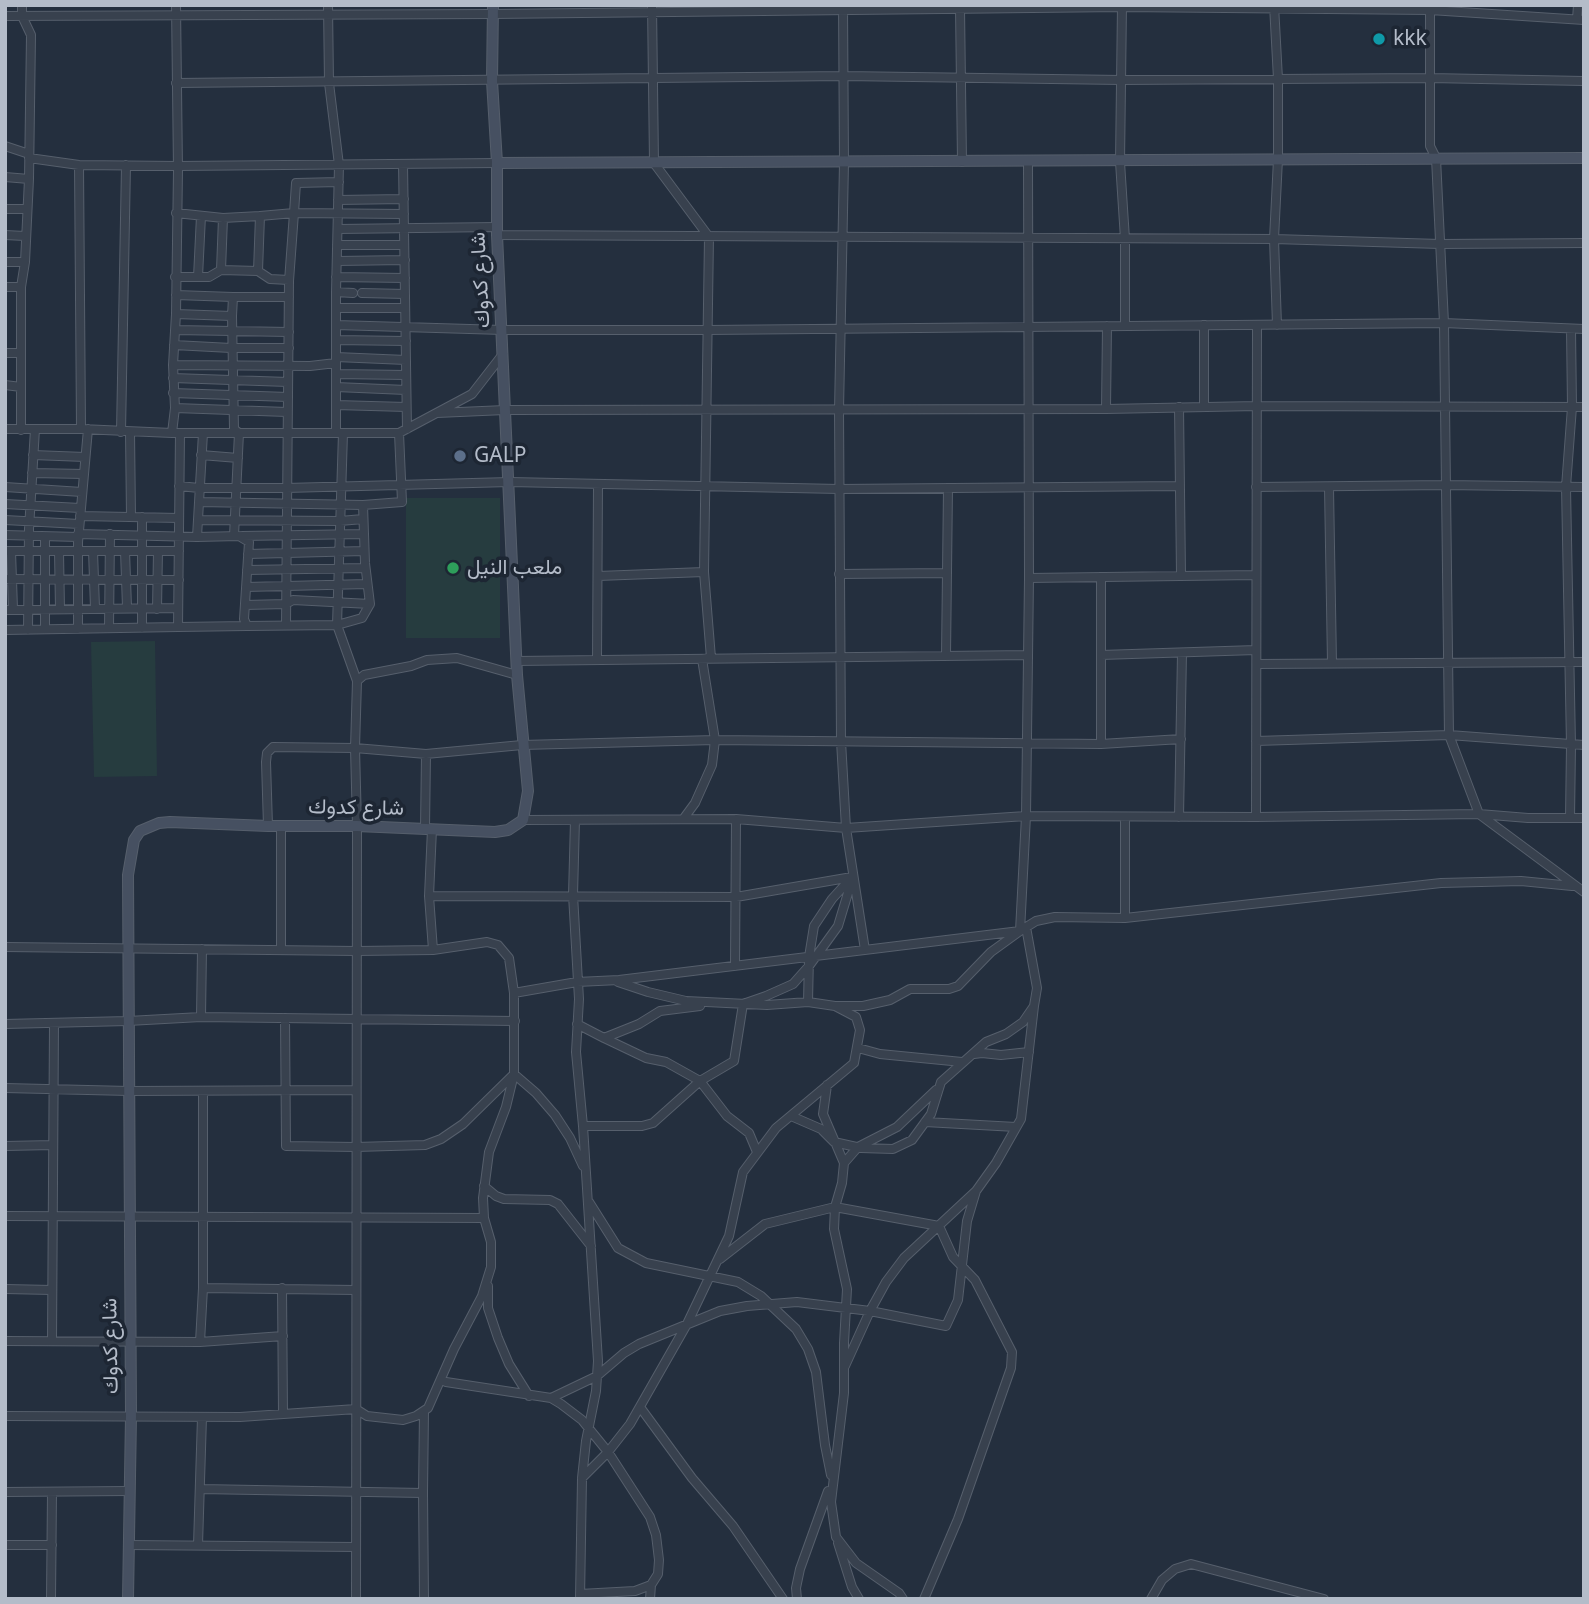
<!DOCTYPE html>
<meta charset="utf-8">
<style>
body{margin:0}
#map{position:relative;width:1589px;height:1604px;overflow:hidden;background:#242f3e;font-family:"Noto Sans",sans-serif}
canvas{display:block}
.frame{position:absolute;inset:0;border:7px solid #b4bcc9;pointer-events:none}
</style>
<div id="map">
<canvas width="1589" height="1604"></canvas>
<div class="frame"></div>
</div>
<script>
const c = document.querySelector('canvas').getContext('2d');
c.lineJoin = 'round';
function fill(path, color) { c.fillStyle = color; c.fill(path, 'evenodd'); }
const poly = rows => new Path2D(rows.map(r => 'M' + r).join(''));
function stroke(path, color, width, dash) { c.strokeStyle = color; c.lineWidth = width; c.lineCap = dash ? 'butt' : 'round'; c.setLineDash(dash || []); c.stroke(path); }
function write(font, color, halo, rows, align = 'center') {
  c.font = font + ' "Noto Sans",Vazirmatn,sans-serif'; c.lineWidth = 7; c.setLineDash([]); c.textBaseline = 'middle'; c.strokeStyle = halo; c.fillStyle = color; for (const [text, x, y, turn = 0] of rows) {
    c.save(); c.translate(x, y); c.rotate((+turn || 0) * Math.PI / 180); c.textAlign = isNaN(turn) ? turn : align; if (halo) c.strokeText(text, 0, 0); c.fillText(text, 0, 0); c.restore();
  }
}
fill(poly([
 [406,498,500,498,500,638,406,638],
 [155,641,157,776,94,777,91,642]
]), '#263c3f');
const street = poly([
 [328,5,329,83,339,165,336,292,336,432],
 [652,5,654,163,709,237,704,572,711,658,702,659,715,740,712,765,695,803,684,818],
 [843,5,844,163,839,410,841,741,846,828,865,950],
 [1122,5,1120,162,1125,239,1125,326],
 [1274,5,1278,79,1278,159,1274,239,1277,325],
 [960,8,962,162],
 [1430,8,1430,146,1436,158,1444,323,1449,735,1479,814,1584,892],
 [5,16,493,14,1122,7,1430,10,1584,20],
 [1577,19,1578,5],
 [176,83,844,76,1121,80,1430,78,1584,81],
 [5,146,29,154],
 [29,158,79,165,178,166,497,163],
 [403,164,407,429],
 [79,165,81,429],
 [5,177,29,179],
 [339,182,296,183,294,213,404,214],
 [338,200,404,199],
 [5,209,25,209],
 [176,213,223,218,260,216,258,271,221,270,223,218],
 [260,216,294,213,289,281,286,625],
 [338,229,497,227],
 [5,235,25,236],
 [497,235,1274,239,1440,244,1584,243],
 [337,245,404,245],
 [337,261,405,260],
 [5,262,25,262],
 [258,271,270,279,289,280],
 [175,277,209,277,221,270],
 [198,277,201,216],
 [336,277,405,278],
 [5,287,21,287],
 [336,292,353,293],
 [362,293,405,294],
 [176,295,233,297],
 [336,308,405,308],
 [176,314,232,316,233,297,289,297],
 [232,316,234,429,239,433,234,536],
 [336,325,503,330,708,330,1444,323,1584,329],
 [1204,325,1204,406],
 [175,330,289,332],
 [336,340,406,341],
 [174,345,231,348,289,348],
 [5,353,21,353],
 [336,357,406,360],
 [173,365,310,366,336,363],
 [336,374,406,375],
 [173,378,288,382],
 [5,385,21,387],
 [336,387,406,390],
 [173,393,288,397],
 [336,405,406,407],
 [1179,407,1181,575],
 [175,408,287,412],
 [1106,409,1107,326],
 [437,413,505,410,1106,409,1257,406,1584,407],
 [5,429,81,429,172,433,399,433,472,394,503,354],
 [21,430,21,287,25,262,29,179,31,35,22,16,22,5],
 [121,432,126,165],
 [130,432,131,517],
 [172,433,175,408,173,365,176,314,178,170,176,5],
 [203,433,197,537,239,536,249,542,244,619,247,626,337,625,362,618,370,604,365,563,363,505,402,502,399,433],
 [343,433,337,625,357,681],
 [33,455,85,457],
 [201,455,238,458],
 [32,473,84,474],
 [179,486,199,488,286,488,510,482,839,489,1180,486],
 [5,487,82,492],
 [1256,487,1446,485,1584,487],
 [1329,488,1332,663],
 [199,502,363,505],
 [5,504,80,508],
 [80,516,179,518],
 [142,517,142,628],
 [5,520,79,524],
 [198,520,340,521,363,519],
 [78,534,197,537],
 [5,535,78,537],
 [242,536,364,534],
 [5,551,179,551],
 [11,551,13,609],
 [93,551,95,608],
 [125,551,127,607],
 [59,552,60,609],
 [248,554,364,551],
 [247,570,365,568],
 [839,574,947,573],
 [598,576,704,572],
 [1029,578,1256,575],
 [5,579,179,580],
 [246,587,367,584],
 [245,605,286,604,293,600,370,604],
 [157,609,158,551],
 [5,610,178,608],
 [178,627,247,626],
 [109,628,110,534],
 [45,629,45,537],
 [78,629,78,542,88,429],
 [5,630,178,627,180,433],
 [28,630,29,529,35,429],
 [946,655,948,488],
 [1101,655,1256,650],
 [597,660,598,485],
 [516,661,1028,655],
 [1257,664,1584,662],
 [1256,741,1449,735,1584,745],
 [1101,744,1101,577],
 [1179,817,1182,653],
 [1256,817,1257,325],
 [1570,818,1571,745,1566,487,1572,407,1571,329],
 [523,820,736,819,846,828,1026,816,1256,817,1479,814,1528,818,1584,818],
 [575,820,573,895,579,999,576,1052,583,1126,598,1361,596,1391,586,1441,582,1478,580,1599],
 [268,826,266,762,267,753,273,747,355,748,426,754,522,745,715,740,1101,744,1181,739],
 [425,828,426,754],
 [432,829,429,896,433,950],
 [429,896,736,897,852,877],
 [1125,918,1125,817],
 [5,947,357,951,433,950,487,942,498,945,509,958,514,993,577,982,619,980,1020,931,1036,921,1055,917,1125,918,1441,883,1521,881,1572,886],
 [281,949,281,826],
 [735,966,736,819],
 [808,1002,809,957,814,926,832,899,852,877],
 [700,1006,660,1011,639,1024,604,1038,646,1058,666,1062,700,1081,727,1116,749,1133,757,1152],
 [835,1006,863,1006,890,1000,910,989,949,989,958,986,991,952,1020,931,1026,816,1029,578,1028,162],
 [201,1017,202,949],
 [285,1018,286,1146,356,1147,425,1145,441,1139,463,1124,514,1074,536,1093,555,1115,570,1138,583,1166],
 [5,1024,128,1021,201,1017,515,1021],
 [577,1024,604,1038],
 [858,1048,880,1054,962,1062],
 [974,1054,982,1053,1001,1055,1029,1052],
 [827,1085,823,1114,844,1163,842,1183,835,1207,834,1229,847,1289,844,1343,844,1393,831,1502,836,1537,856,1563,899,1593,903,1599],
 [5,1088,129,1091,356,1090],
 [791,1116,821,1129,834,1142,861,1148,893,1149,912,1140,931,1114,941,1082,986,1042,1006,1034,1023,1022,1034,1006,1037,988,1026,927],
 [925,1122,1016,1127],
 [583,1126,642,1126,653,1123,700,1081,734,1061,743,1004,766,996,793,984,809,966,838,926,851,883],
 [5,1146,53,1145],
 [844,1163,858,1147,897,1127,936,1090],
 [484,1186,496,1196,504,1199,550,1200,558,1204,591,1246],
 [589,1202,618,1248,646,1263,738,1282,761,1296,796,1329,808,1349,816,1372,825,1445,831,1475],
 [5,1216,484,1218],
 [720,1259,765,1224,835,1207,939,1226,953,1257,975,1280,1012,1352,1011,1368,958,1519,924,1599],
 [488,1286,488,1308,498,1338,509,1364,529,1396],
 [203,1288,356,1290],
 [282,1288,283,1414],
 [5,1289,52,1290],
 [5,1341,200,1342,283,1336],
 [52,1341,54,1024],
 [200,1342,203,1288,203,1091],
 [845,1366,870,1311,886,1282,904,1258,976,1191,996,1163,1021,1119,1034,1006],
 [441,1379,446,1382,551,1398,561,1404,582,1420,608,1452,650,1517,656,1535,659,1560,658,1574,651,1585,635,1591,580,1594],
 [551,1398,597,1376,624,1353,639,1344,720,1311,747,1306,797,1302,870,1311,946,1326,958,1300,967,1221,976,1191],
 [640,1407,692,1478,733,1526,783,1599],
 [5,1416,240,1417,356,1409,367,1416,403,1420,416,1416,428,1408,454,1349,482,1296,491,1267,491,1242,484,1218,483,1198,489,1152,506,1107,514,1074,514,993],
 [582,1478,608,1452,630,1424,687,1324,729,1236,743,1172,776,1128,854,1063,860,1030,856,1017,835,1006,808,1002,767,1005,686,1001,648,992,618,982],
 [200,1489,423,1493,424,1411],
 [5,1492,129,1491],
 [423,1493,424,1599],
 [838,1543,852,1587,859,1599],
 [5,1545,52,1545],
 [128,1545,356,1547],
 [198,1545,202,1417],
 [51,1599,52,1492],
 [356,1599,357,826,355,748,357,681,364,675,411,666,427,660,457,658,517,675],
 [650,1599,651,1585],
 [797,1599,796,1588,800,1569,828,1491],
 [1151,1599,1162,1580,1175,1569,1191,1564,1324,1599]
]);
const secondary = poly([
 [497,163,1584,158],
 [128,1599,131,1416,128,875,134,840,140,831,159,823,170,822,268,826,357,826,495,832,508,830,523,820,528,791,517,675,497,235,497,163,492,81,493,5]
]);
stroke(street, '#565f6c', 10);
stroke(secondary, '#565f6c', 12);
stroke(street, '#38414e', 8);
stroke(secondary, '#465061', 10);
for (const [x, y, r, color] of [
 [1379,39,7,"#0f9aa8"],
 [460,456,7,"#5c6f8a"],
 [453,568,7,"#2e9e5b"]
]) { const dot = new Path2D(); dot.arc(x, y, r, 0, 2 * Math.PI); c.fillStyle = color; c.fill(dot); stroke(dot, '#1d2633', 2.5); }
write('21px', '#b4bcc9', '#1d2633', [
 ["kkk",1393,39],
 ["GALP",474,456],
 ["ملعب النيل",467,568]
], 'left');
write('21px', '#b4bcc9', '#1d2633', [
 ["شارع كدوك",481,280,-93],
 ["شارع كدوك",356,808,1],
 ["شارع كدوك",111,1346,-91]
]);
</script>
